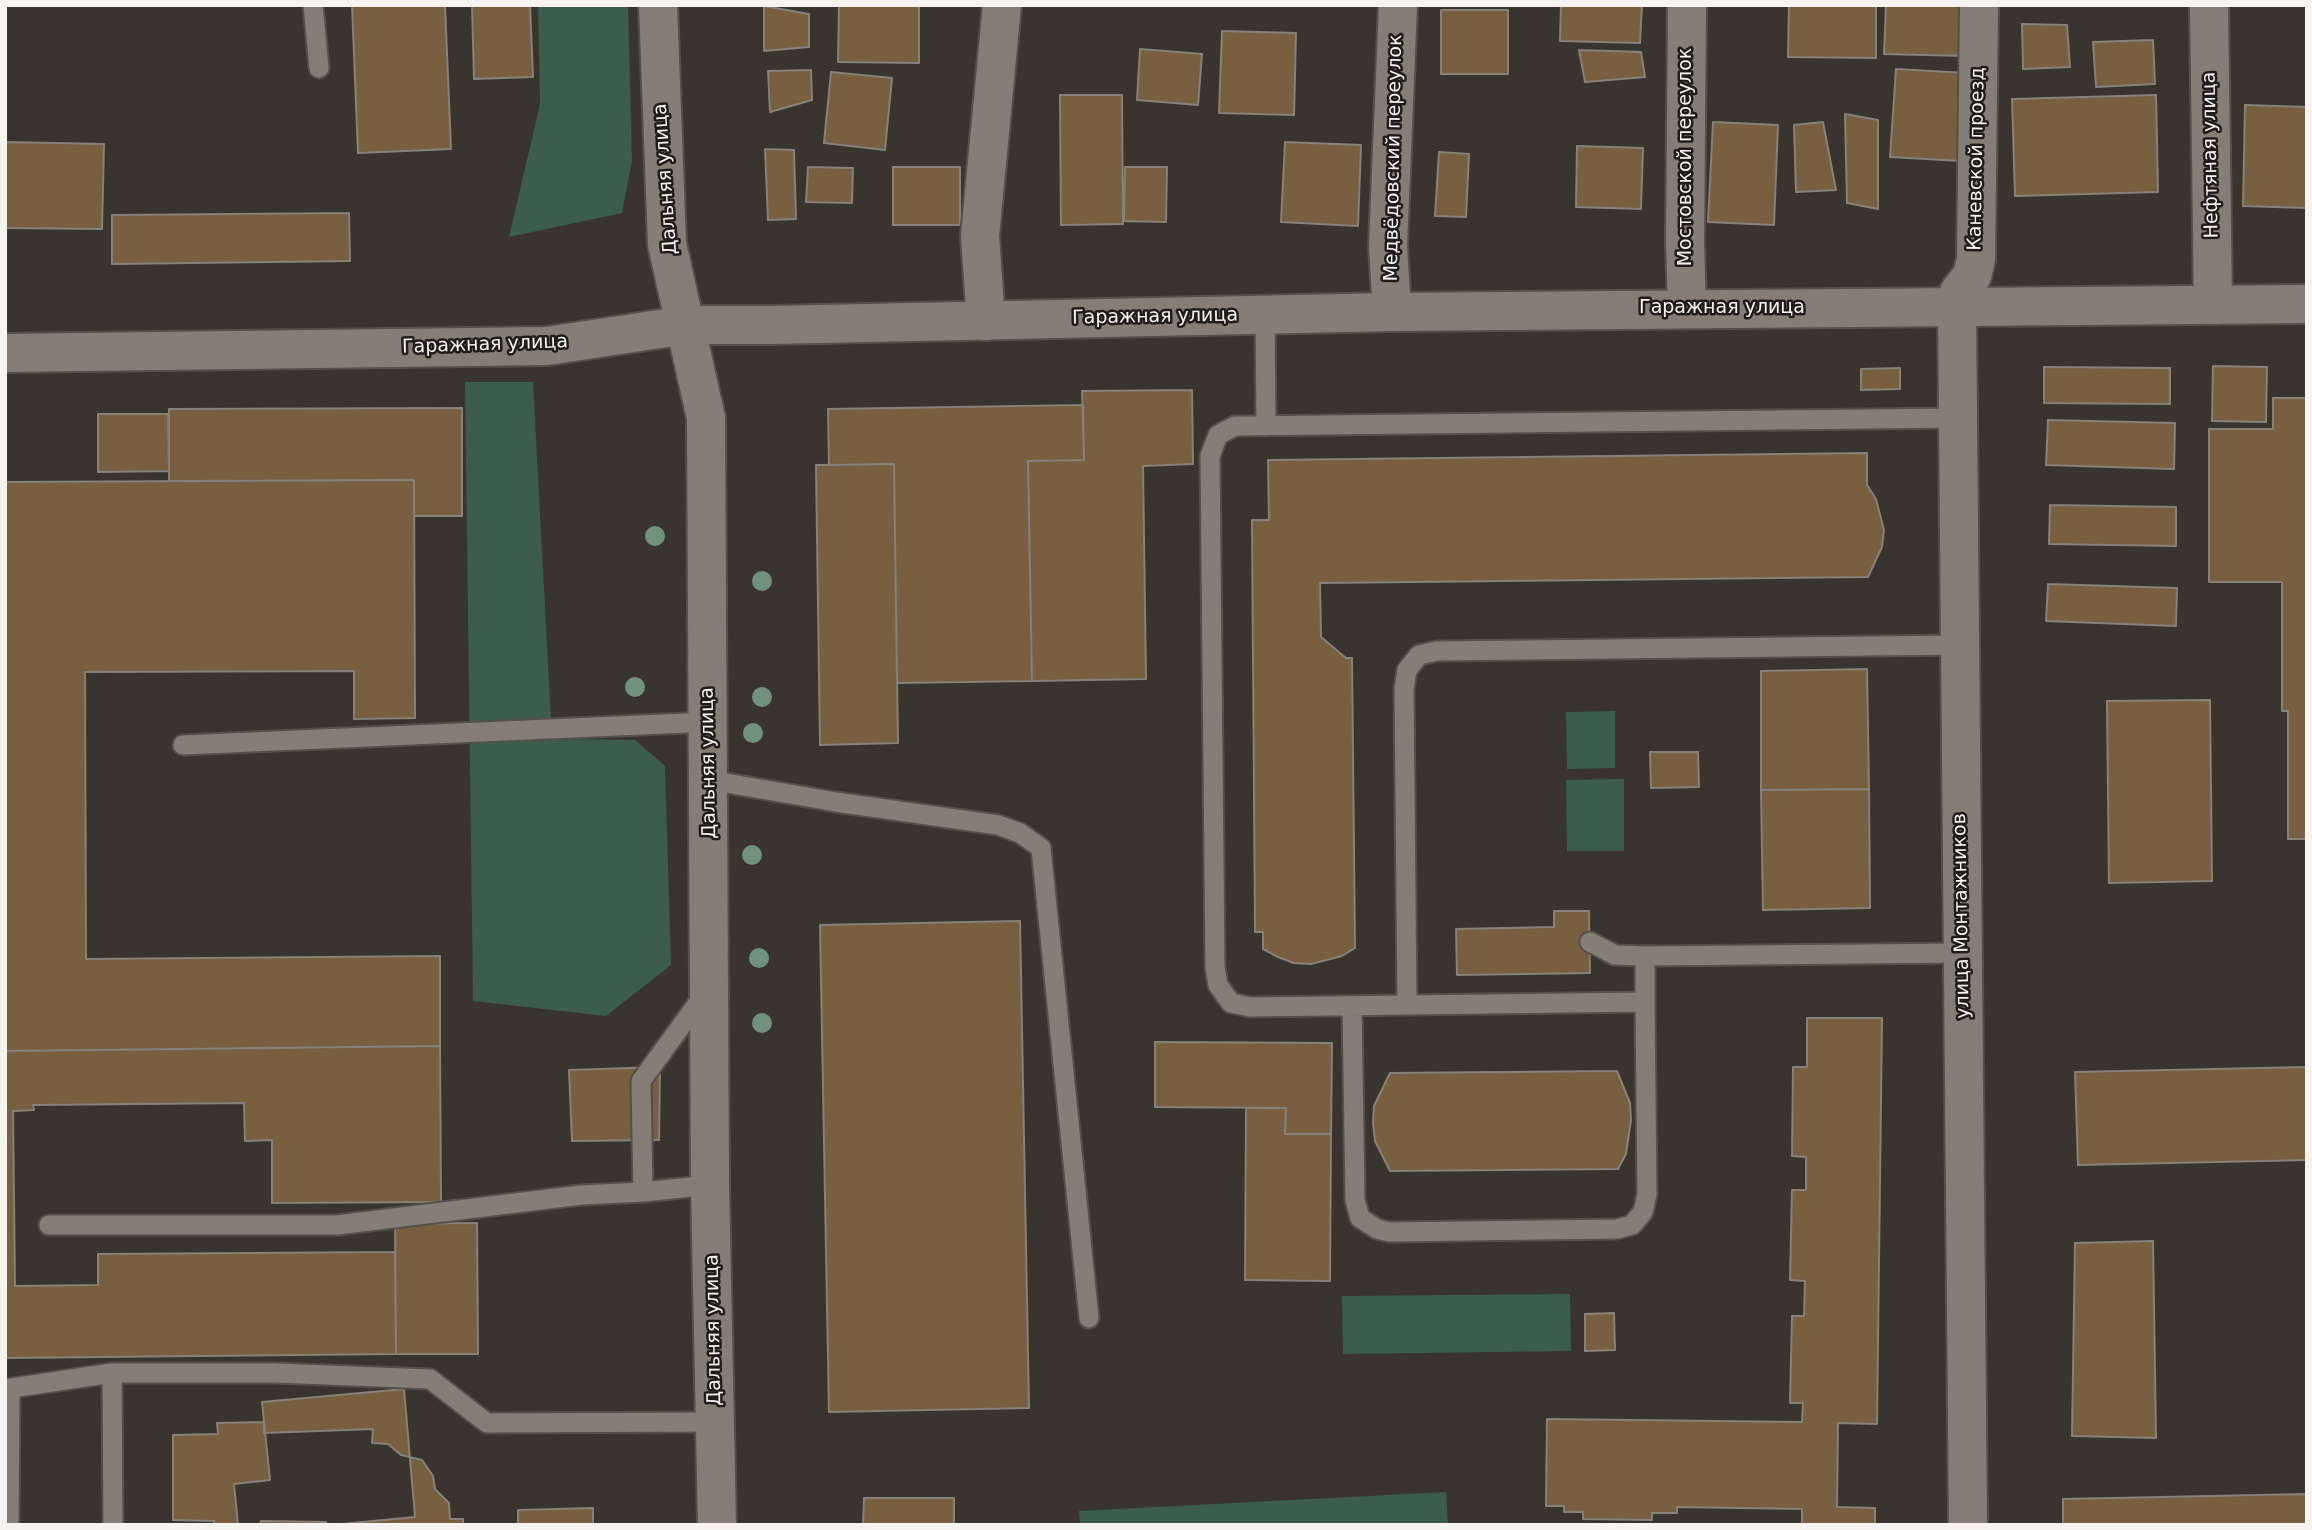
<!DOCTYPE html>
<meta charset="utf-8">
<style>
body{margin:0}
#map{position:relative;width:2312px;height:1530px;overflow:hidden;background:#3a342e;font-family:"DejaVu Sans",sans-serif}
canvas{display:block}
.frame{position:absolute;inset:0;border:7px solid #f7f3ef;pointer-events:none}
</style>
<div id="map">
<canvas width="2312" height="1530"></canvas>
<div class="frame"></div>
</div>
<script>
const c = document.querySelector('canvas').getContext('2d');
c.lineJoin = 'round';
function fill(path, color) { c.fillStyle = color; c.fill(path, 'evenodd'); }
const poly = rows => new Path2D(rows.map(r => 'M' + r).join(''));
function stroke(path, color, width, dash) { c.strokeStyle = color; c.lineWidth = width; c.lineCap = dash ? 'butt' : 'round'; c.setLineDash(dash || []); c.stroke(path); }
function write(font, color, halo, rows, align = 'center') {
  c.font = font + ' "DejaVu Sans",sans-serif'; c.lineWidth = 5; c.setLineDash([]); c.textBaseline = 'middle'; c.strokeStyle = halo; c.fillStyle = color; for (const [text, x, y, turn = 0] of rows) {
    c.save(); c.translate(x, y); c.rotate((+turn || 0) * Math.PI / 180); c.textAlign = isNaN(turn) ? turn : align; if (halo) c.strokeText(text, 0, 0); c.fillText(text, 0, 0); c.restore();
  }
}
fill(poly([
 [538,5,628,5,632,160,622,213,509,237,540,104],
 [465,382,533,382,552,739,635,740,665,766,671,965,606,1016,473,1001],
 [1615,711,1615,768,1567,769,1566,712],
 [1624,779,1624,851,1567,851,1566,780],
 [1570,1294,1571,1351,1343,1354,1342,1296],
 [1446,1492,1448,1525,1080,1525,1079,1511]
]), '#3b5d4a');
const building = poly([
 [352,5,445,5,451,149,358,153,352,5],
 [472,5,530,5,533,77,474,79,472,5],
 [839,5,919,5,919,63,838,62,839,5],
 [1561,5,1642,5,1640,43,1560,41,1561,5],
 [1789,5,1876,5,1876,58,1788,57,1789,5],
 [1886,5,1967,5,1966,56,1884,54,1886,5],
 [764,6,809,14,809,47,764,51,764,6],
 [1441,10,1508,10,1508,74,1441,74,1441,10],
 [2022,24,2067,25,2070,67,2023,69,2022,24],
 [1222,31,1296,33,1294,115,1219,113,1222,31],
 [2153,40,2155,84,2096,87,2093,42,2153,40],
 [1140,49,1202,54,1198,105,1137,100,1140,49],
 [1579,50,1641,52,1645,77,1585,82,1579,50],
 [1896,69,1967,73,1961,161,1890,157,1896,69],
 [811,70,812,100,770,112,768,71,811,70],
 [831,72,892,78,885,150,824,143,831,72],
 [1060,95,1122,95,1123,224,1061,225,1060,95],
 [2156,95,2158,192,2015,196,2012,99,2156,95],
 [2245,105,2307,107,2307,208,2243,206,2245,105],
 [1845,114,1878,120,1878,209,1847,203,1845,114],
 [1713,122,1778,125,1774,225,1708,222,1713,122],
 [1823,122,1836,190,1796,192,1794,125,1823,122],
 [5,142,104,144,102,229,5,228,5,142],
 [1285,142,1361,145,1358,226,1281,222,1285,142],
 [1577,146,1643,148,1641,209,1576,207,1577,146],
 [765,149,794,150,796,219,768,220,765,149],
 [1439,152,1469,154,1466,217,1435,216,1439,152],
 [808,167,853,168,852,203,806,202,808,167],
 [893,167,960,167,960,225,893,225,893,167],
 [1125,167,1167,167,1166,222,1124,221,1125,167],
 [349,213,350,261,112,264,112,215,349,213],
 [2213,366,2267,367,2266,422,2212,421,2213,366],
 [2044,367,2170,368,2170,404,2044,403,2044,367],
 [1900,368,1900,389,1861,390,1861,369,1900,368],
 [1192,390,1193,464,1143,466,1146,679,1032,681,1028,461,1084,460,1082,391,1192,390],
 [2273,398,2307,398,2307,839,2288,839,2288,711,2282,711,2282,582,2209,582,2209,429,2273,429,2273,398],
 [1083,405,1084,460,1028,461,1032,681,897,683,894,464,829,465,828,409,1083,405],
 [462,408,462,516,414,516,414,480,169,481,169,409,462,408],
 [98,414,168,414,169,471,98,472,98,414],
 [2048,420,2175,423,2174,469,2046,465,2048,420],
 [1867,453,1867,485,1876,499,1884,530,1882,547,1868,577,1320,583,1321,637,1346,658,1352,658,1355,948,1342,956,1311,964,1294,963,1278,957,1263,949,1263,932,1255,932,1252,520,1269,520,1268,460,1867,453],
 [894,464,898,743,820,745,816,465,894,464],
 [414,480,415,718,354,719,354,671,85,672,86,959,440,956,440,1046,5,1051,5,482,414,480],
 [2050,505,2176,507,2176,546,2049,544,2050,505],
 [2048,584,2177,588,2176,626,2046,621,2048,584],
 [1867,669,1869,789,1761,790,1761,671,1867,669],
 [2210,700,2212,881,2109,883,2107,701,2210,700],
 [1650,752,1698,752,1699,787,1651,788,1650,752],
 [1869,789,1870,908,1763,910,1761,790,1869,789],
 [1554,911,1589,911,1590,973,1457,975,1456,929,1554,927,1554,911],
 [1020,921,1029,1408,829,1412,820,925,1020,921],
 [1807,1018,1882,1018,1877,1424,1838,1423,1837,1507,1875,1508,1875,1525,1802,1525,1802,1509,1677,1507,1677,1513,1652,1513,1652,1520,1583,1519,1583,1512,1564,1512,1564,1506,1546,1506,1547,1419,1802,1422,1803,1403,1790,1403,1792,1316,1804,1316,1805,1281,1790,1280,1792,1190,1806,1190,1806,1157,1792,1156,1793,1067,1807,1067,1807,1018],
 [1155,1042,1332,1043,1331,1134,1285,1134,1286,1108,1155,1107,1155,1042],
 [440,1046,441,1202,272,1203,272,1140,245,1141,244,1103,33,1105,34,1110,13,1111,15,1286,98,1285,98,1254,395,1252,396,1354,5,1358,5,1051,440,1046],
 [660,1067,659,1140,572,1141,569,1070,660,1067],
 [2307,1067,2307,1160,2078,1165,2075,1072,2307,1067],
 [1617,1071,1630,1103,1631,1120,1626,1154,1618,1169,1390,1171,1375,1141,1373,1123,1374,1106,1390,1073,1617,1071],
 [1246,1108,1286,1108,1285,1134,1331,1134,1330,1281,1245,1280,1246,1108],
 [477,1223,478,1354,396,1354,395,1224,477,1223],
 [2153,1241,2156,1438,2072,1436,2075,1243,2153,1241],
 [1614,1313,1615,1350,1585,1351,1585,1314,1614,1313],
 [404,1389,415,1517,331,1525,238,1525,234,1484,270,1480,262,1402,404,1389],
 [264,1422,264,1433,373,1429,372,1443,388,1444,401,1455,422,1460,433,1476,435,1489,449,1503,450,1519,463,1519,463,1525,328,1525,326,1522,261,1521,260,1525,214,1525,214,1521,173,1520,173,1435,218,1434,217,1423,264,1422],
 [2307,1494,2307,1525,2063,1525,2063,1499,2307,1494],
 [864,1498,954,1498,954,1525,863,1525,864,1498],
 [593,1508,593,1525,518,1525,518,1510,593,1508]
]);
fill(building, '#775f40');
stroke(building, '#878179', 2);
const service = poly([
 [313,5,319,68],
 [1265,315,1266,426],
 [1958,418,1235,426,1218,435,1210,456,1215,967,1218,985,1231,1003,1250,1007,1645,1002,1645,956,1962,953],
 [183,745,709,722],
 [709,780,836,802,998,825,1020,833,1041,848,1089,1318],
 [1590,942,1615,955,1645,956],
 [1407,1005,1404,689,1407,670,1419,655,1437,651,1959,645],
 [1352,1006,1355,1200,1360,1218,1377,1229,1389,1232,1617,1229,1632,1225,1643,1212,1647,1194,1645,1002],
 [643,1192,641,1081,706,992],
 [49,1225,337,1225,581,1195,643,1192,710,1185],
 [112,1373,113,1525],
 [5,1389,112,1373,275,1373,430,1379,487,1423,716,1422],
 [9,1525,10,1389]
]);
const minor = poly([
 [1687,5,1685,242,1687,309],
 [2209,5,2213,305],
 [1957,307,1959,292,1972,276,1976,259,1979,5],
 [1392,312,1388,246,1398,5],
 [986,321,980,236,1002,5],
 [5,353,547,346,686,325]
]);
const tertiary = poly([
 [658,5,667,244,706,418,710,1185,717,1525],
 [1957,307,1968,1525],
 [686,325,771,325,1392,312,2307,304]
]);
stroke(service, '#54504a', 23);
stroke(minor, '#54504a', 42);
stroke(tertiary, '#54504a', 42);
stroke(service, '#847e76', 19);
stroke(minor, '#847e76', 38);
stroke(tertiary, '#847e76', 38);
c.fillStyle = '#70927a';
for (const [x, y] of [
 [655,536],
 [762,581],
 [635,687],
 [762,697],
 [753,733],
 [752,855],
 [759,958],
 [762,1023]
]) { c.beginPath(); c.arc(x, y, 10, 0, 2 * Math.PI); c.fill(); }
write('19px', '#f7f3ef', '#1f1c19', [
 ["Нефтяная улица",2211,155,-91],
 ["Мостовской переулок",1686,157,-90],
 ["Медвёдовский переулок",1394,158,-89],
 ["Каневской проезд",1977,159,-89],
 ["Дальняя улица",666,179,-94],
 ["Гаражная улица",1722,308],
 ["Гаражная улица",1155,317,-1],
 ["Гаражная улица",485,345,-2],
 ["Дальняя улица",709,763,-91],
 ["улица Монтажников",1962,916,-91],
 ["Дальняя улица",714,1330,-91]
]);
</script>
